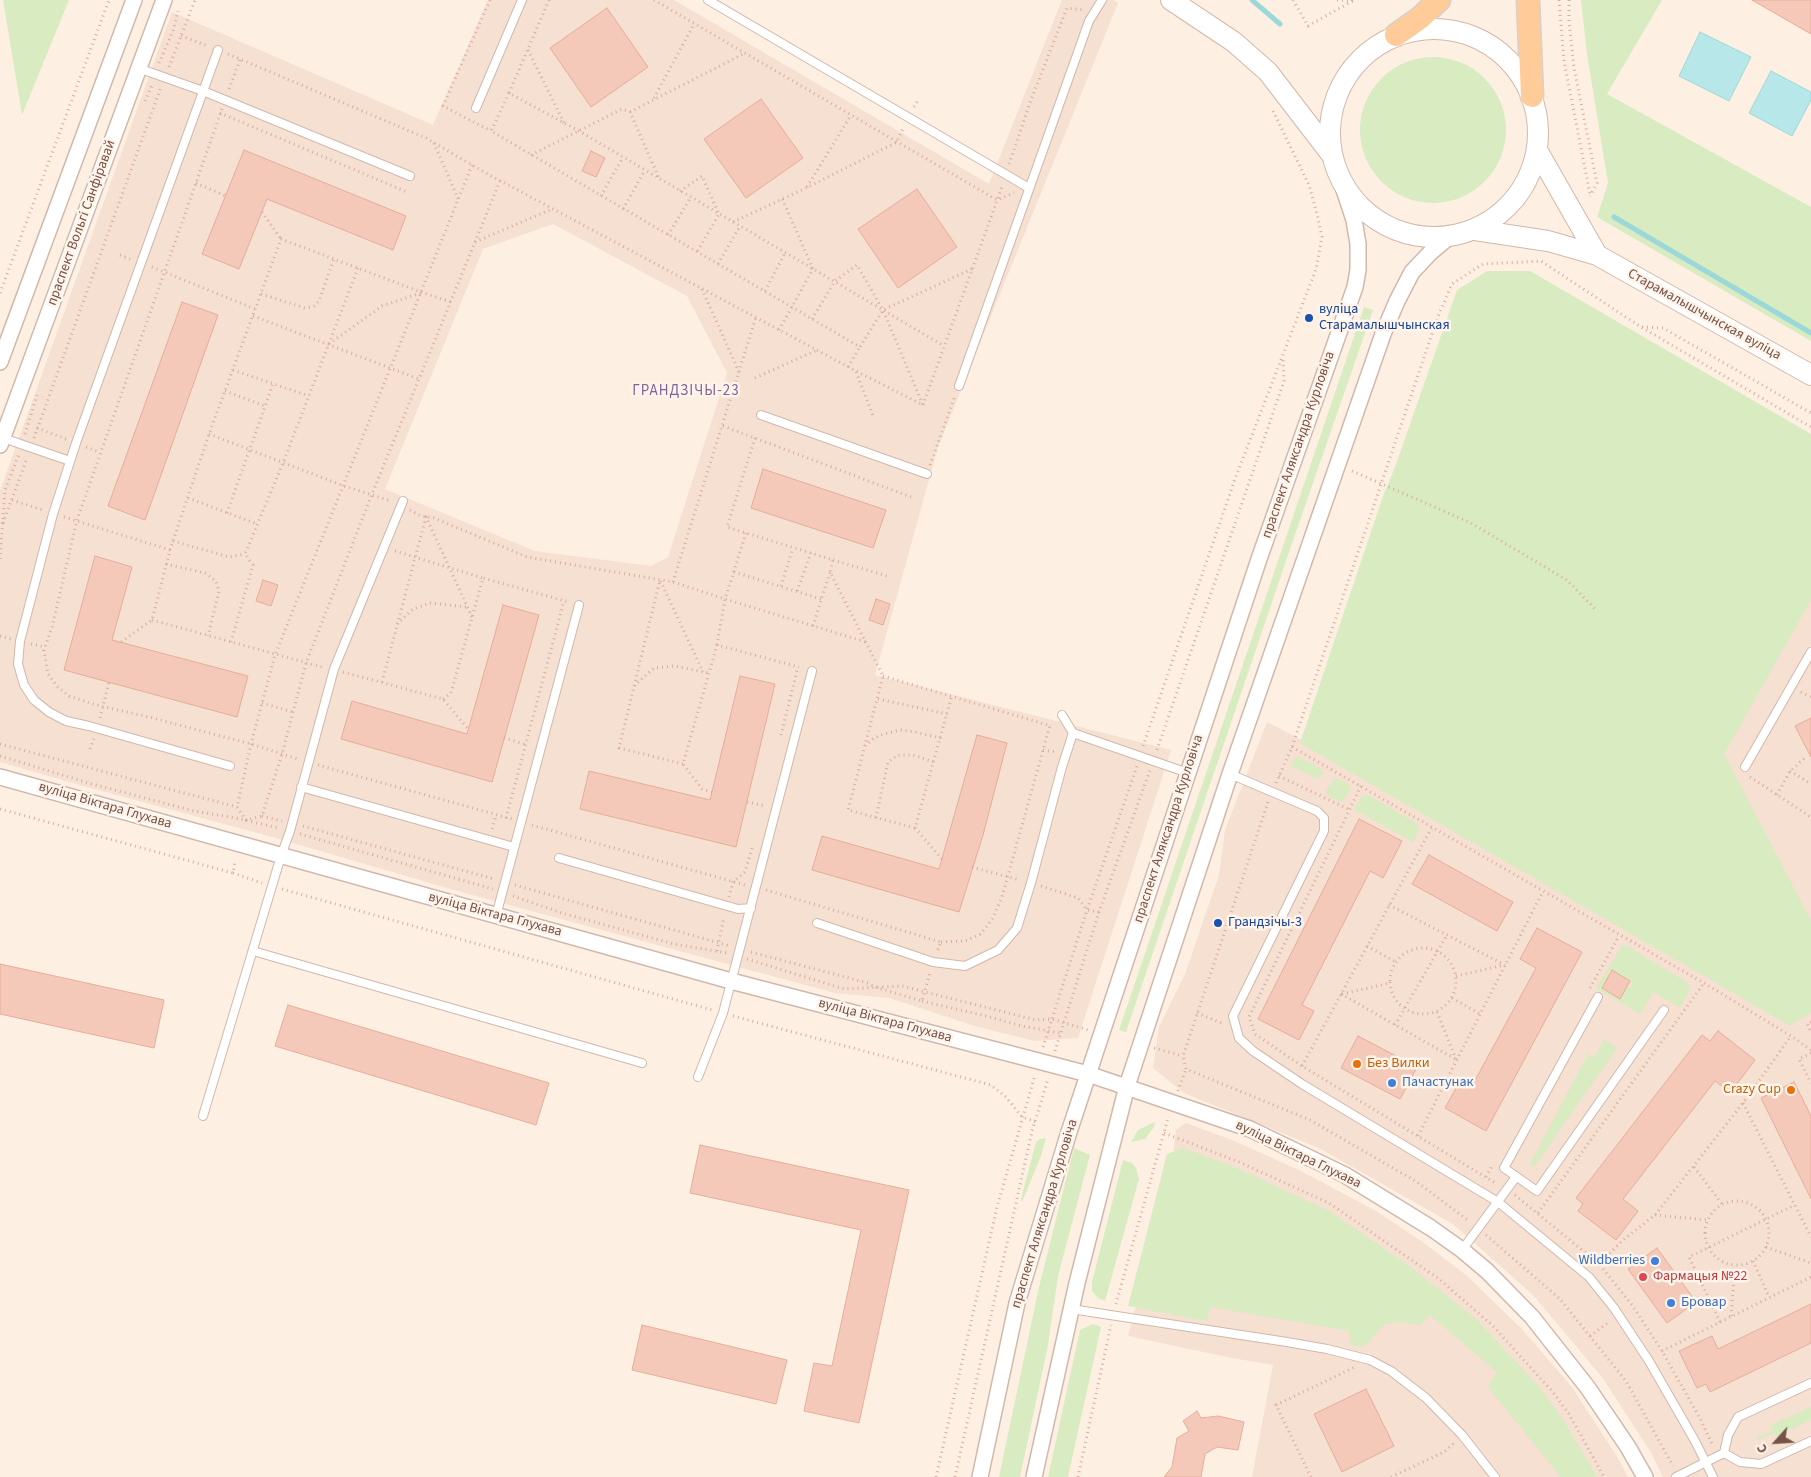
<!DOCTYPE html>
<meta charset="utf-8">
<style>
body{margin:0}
#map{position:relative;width:1811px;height:1477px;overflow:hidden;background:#fdf0e3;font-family:"Source Sans 3",sans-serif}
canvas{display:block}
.north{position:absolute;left:1751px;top:1417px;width:50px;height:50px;-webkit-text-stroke:4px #fff4ea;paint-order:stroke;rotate:244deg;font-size:14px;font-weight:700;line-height:20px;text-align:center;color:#765248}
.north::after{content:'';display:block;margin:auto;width:18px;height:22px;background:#765248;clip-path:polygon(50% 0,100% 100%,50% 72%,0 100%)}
</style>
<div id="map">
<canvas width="1811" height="1477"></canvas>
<div class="north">С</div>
</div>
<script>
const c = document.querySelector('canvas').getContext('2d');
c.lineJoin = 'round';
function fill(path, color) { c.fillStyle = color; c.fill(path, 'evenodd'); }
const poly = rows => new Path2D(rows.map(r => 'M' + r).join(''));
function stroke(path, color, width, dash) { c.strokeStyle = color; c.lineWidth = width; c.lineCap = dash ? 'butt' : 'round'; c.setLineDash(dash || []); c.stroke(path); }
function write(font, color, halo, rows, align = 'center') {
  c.font = font + ' "Source Sans 3",sans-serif'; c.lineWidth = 5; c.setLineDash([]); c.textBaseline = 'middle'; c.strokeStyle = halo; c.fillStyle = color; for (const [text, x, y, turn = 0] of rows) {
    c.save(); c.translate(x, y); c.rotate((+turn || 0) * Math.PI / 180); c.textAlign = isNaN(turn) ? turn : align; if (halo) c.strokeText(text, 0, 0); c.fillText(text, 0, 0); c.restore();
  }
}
fill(poly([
 [488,0,674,0,989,184,1062,0,1113,0,1118,3,938,447,875,675,1171,750,1078,1038,1035,1041,978,1027,889,998,835,993,461,892,265,835,83,786,0,762,0,491,172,12,433,125],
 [553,224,687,296,727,373,668,557,651,566,535,551,385,489,483,249],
 [1811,593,1811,930,1720,754],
 [1267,722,1811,1005,1811,1477,1663,1477,1650,1451,1602,1377,1533,1295,1453,1224,1319,1148,1184,1093,1153,1068,1159,1027,1185,974,1219,875,1225,830],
 [1186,1123,1232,1140,1299,1170,1376,1211,1424,1243,1466,1275,1521,1328,1571,1386,1618,1458,1628,1477,1252,1477,1273,1365,1232,1358,1128,1336,1172,1166,1176,1130]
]), '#f5e0d1');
fill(poly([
 [3,0,69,0,22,115],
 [1581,0,1662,0,1607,94,1811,207,1811,341,1597,217,1608,183,1587,54],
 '1360 130a73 73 0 1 1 146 0a73 73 0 1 1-146 0Z',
 [1487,271,1530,271,1811,434,1811,600,1724,754,1811,921,1811,1013,1789,1025,1300,743,1383,496,1395,467,1457,290],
 [1364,307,1373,310,1289,552,1126,1032,1119,1030],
 [1299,757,1321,769,1322,773,1318,779,1291,766,1295,758],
 [1335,778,1350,785,1350,790,1344,800,1340,802,1327,795,1326,791],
 [1367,795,1418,824,1419,830,1413,842,1354,809,1362,796],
 [1622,946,1627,946,1688,983,1690,989,1680,1008,1653,992,1640,1014,1596,988],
 [1610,970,1633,982,1630,988,1627,986,1620,998,1602,988,1609,976,1607,975],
 [1604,1040,1617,1048,1534,1167,1530,1164,1588,1054,1594,1058],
 [1155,1122,1154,1127,1145,1139,1131,1142,1138,1130],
 [1046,1138,1041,1156,1022,1202,1021,1199,1036,1142,1040,1139],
 [1074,1148,1090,1155,1058,1276,1048,1345,1020,1477,999,1477,1039,1287],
 [1183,1148,1232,1166,1329,1211,1408,1265,1476,1319,1540,1388,1562,1418,1597,1477,1561,1477,1488,1387,1497,1372,1430,1315,1420,1325,1398,1322,1384,1324,1367,1344,1359,1347,1351,1345,1349,1331,1211,1307,1206,1321,1128,1306,1167,1154],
 [1123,1160,1132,1163,1136,1168,1139,1179,1105,1301,1098,1298,1092,1291,1092,1282],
 [1093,1324,1101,1327,1068,1477,1048,1477,1080,1330],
 [1811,1407,1811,1420,1776,1437,1774,1433,1758,1440,1757,1437,1773,1430,1771,1425]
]), '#d8ebc1');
const water = poly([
 [1700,32,1751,57,1729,101,1679,76,1700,32],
 [1771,71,1811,92,1811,100,1792,136,1749,113,1771,71]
]);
fill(water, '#b7e7e8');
stroke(water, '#9cd8da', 1);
stroke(poly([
 [1252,0,1280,24],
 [1614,217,1811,333]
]), '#9cd8da', 5);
const building = poly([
 [1752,0,1811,0,1811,34,1752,0],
 [607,8,648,67,591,107,550,48,607,8],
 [761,99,803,158,746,198,704,139,761,99],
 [244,150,406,216,393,250,267,199,239,269,202,254,244,150],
 [591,151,605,158,596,177,582,171,591,151],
 [917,189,957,247,898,288,858,229,917,189],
 [182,302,218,315,145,520,108,506,182,302],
 [763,469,886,510,873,548,751,508,763,469],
 [95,556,132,567,112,640,248,676,237,717,64,670,95,556],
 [263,580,278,585,271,606,256,601,263,580],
 [876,599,890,604,883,625,869,620,876,599],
 [503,605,539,615,492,782,341,739,352,701,467,734,503,605],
 [740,676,775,684,736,847,580,809,589,771,710,800,740,676],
 [1811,718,1811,757,1795,726,1811,718],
 [977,735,1007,743,983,835,959,912,812,870,822,836,939,869,977,735],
 [1359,819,1402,841,1383,878,1370,871,1302,1005,1314,1011,1299,1040,1258,1019,1359,819],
 [1429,855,1513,902,1497,931,1412,884,1429,855],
 [1537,928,1582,952,1486,1131,1445,1108,1461,1079,1472,1086,1536,968,1520,959,1537,928],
 [0,964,164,1000,154,1048,0,1014,0,964],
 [1612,970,1630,981,1620,999,1602,988,1612,970],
 [288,1005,549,1083,536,1125,275,1046,288,1005],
 [1718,1031,1755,1060,1730,1093,1715,1081,1623,1199,1638,1211,1616,1240,1578,1211,1583,1204,1576,1198,1702,1035,1710,1041,1718,1031],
 [1358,1036,1417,1067,1400,1099,1341,1068,1358,1036],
 [1794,1082,1811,1116,1811,1199,1761,1098,1794,1082],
 [700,1145,909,1190,859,1423,804,1411,814,1363,832,1366,861,1230,690,1193,700,1145],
 [1657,1248,1696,1302,1667,1323,1628,1269,1657,1248],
 [1811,1304,1811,1343,1710,1392,1706,1384,1697,1388,1679,1351,1712,1336,1718,1349,1811,1304],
 [642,1325,787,1360,776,1404,632,1370,642,1325],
 [1366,1389,1394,1446,1342,1472,1314,1414,1366,1389],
 [1197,1411,1201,1418,1218,1416,1244,1422,1238,1450,1217,1447,1205,1454,1201,1477,1164,1477,1172,1467,1177,1438,1189,1431,1183,1421,1197,1411]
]);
fill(building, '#f4c9b9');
stroke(building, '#e7ad99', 1);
const lane = poly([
 [708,0,1029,188],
 [218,50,76,443,53,514,20,641,18,664,24,685,34,700,49,712,66,721,89,726,230,766],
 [138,68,203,91,410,176],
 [476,108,522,0],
 [959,386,1089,21,1102,0],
 [761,415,927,474],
 [3,438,70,461],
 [1073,733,1188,773],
 [1745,767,1811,652],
 [1230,774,1317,811,1324,818,1324,831,1233,1016,1239,1038,1253,1051,1302,1084,1498,1202,1589,1277,1614,1308,1649,1361,1695,1441,1713,1477],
 [301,787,514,847],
 [559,858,738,909,751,908],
 [496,916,579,605],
 [817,923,933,962,965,966,998,950,1017,928,1031,883,1062,767,1073,733,1062,715],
 [253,951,642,1063],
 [1598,997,1504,1168,1537,1191,1664,1010],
 [698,1077,723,1013,812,671],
 [203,1116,281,856,290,831,334,669,403,501],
 [1462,1250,1516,1177],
 [1071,1309,1287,1342,1327,1349,1370,1360,1391,1371,1426,1398,1462,1435,1495,1477],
 [1724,1453,1728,1435,1738,1417,1811,1383],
 [1724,1453,1740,1462,1761,1464,1811,1441],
 [1676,1477,1724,1453]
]);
const street = poly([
 [0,362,134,0],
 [0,445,164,0],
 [0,777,731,981,1088,1074,1250,1129,1345,1175,1431,1228,1462,1250,1487,1271,1532,1317,1588,1388,1628,1447,1645,1477],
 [980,1477,1017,1303,1069,1132,1259,559,1355,287,1358,270,1358,244,1354,220,1343,187],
 [1034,1477,1077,1283,1127,1086,1230,774,1383,334,1397,301,1412,272,1431,252,1449,237]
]);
const secondary = poly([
 [1171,0,1234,42,1268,72,1331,154],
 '1330 133a104 104 0 1 1 208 0a104 104 0 1 1-208 0Z',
 [1537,150,1597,255],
 [1475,230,1548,241,1597,255,1811,375]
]);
const primary = poly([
 [1528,0,1532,96],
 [1396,35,1420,18,1439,0]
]);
stroke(lane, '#d1b8ac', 10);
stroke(street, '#d1b8ac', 18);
stroke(secondary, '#d4b7a9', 22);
stroke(primary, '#d9cfcc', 25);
stroke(poly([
 [490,0,443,106,491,131],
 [549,0,509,93,579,131,944,346],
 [654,0,997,200,1014,193],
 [1293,0,1308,26,1354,0],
 [1337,0,1353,1],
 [1559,0,1564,61,1590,194],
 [1569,0,1569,21,1574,68,1597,183,1590,196],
 [181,36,208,46],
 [528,50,564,123],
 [228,54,426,138,484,172,856,371,923,405],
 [159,63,173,31,178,11],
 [169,67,195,0],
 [229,89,240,60],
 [509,93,491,131,860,347,883,310,972,269],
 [654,98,694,24],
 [145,101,153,83],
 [914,107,919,99],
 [222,109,77,520,52,627,44,650,48,674,57,686,69,696,96,705,149,717,251,744,298,759],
 [630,112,745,53],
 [220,113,407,192],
 [434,143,458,199],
 [531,155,622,109,630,112,659,178],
 [1009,164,1031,100,1067,8,1084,10],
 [472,165,275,655,251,744,237,807,246,820,262,816,282,754,306,663,372,494,500,181],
 [196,183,226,196],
 [807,187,851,115],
 [680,191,702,176,719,214,697,252],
 [601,196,623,157],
 [623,209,645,170],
 [262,212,281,239],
 [733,222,806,188,897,142,904,126],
 [668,235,691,197],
 [475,242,552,209],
 [120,255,132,260],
 [718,264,740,226],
 [152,267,255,309],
 [702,289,739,372],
 [765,291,785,253],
 [0,293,109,0],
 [261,294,305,308,314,306,319,301,334,259],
 [253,316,419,379],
 [812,319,835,281,857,265,883,310,923,405],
 [1642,327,1663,328,1811,413],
 [779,330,813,269,782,198],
 [329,344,382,306,421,293],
 [848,367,860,347],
 [233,370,309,396],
 [856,372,874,418],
 [755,378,817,350],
 [225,391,265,406],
 [923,405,1003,184],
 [723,426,911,497],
 [37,428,66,439],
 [25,434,37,395],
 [209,434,344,486,391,501],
 [34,438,161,87],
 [755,438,727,527,833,560,830,572,883,676,848,810,915,828],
 [86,447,99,452],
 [930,465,955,396],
 [1352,471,1469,522,1567,580,1596,610],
 [188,498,257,524],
 [12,500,43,510],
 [410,510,421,516,434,518,527,557,673,582,725,599,866,642],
 [227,513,273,384],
 [64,517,170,550,152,620,121,642],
 [3,523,27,458],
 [173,541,229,557,245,554],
 [170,550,209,434,281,239,421,292,451,302],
 [395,551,483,578],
 [0,559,5,490,19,454],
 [833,560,887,576],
 [166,564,205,573,216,581,219,591,208,636],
 [734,572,821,599],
 [673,582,756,317],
 [781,586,793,548],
 [797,591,811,553],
 [152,620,322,667],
 [397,624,413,609,430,603,467,607],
 [813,626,830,572],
 [0,636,11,639],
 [231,642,253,565,245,554,283,463,358,268],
 [31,644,45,647],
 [717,645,725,599,746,533],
 [343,672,443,699,468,729],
 [883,676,1051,726],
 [382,682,426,517,472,617],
 [634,686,654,668,674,666,709,673],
 [1801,692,1811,697],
 [443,699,451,693,483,578,569,602],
 [878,699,947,714],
 [262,703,293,712],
 [100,718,109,682],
 [781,735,798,667],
 [504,738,528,745],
 [0,744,237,807],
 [865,746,874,738,884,734,900,730,915,732,941,738],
 [1143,746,1235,479,1316,269,1322,237,1317,214,1309,185,1272,109],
 [1292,747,1704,983,1791,1036,1811,1050],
 [90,749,94,738],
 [1043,750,1055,752],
 [1157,750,1284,381,1283,360],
 [0,756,92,784,194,811,236,818,279,828],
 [683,764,619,748,660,580,703,672],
 [318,765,512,819],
 [1790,771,1811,784],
 [1279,776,1350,810],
 [1750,777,1811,817],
 [1276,783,1292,747,1437,319,1452,284,1483,264,1541,261,1641,327,1811,427],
 [1361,786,1249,1017,1255,1034,1302,1066,1497,1184],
 [712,792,702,789,683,764,717,645,799,667],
 [1777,795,1790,771,1806,757],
 [747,802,766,806],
 [1268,802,1183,1056,1186,1069,1310,1120,1417,1182,1469,1221],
 [0,809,233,873,235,861],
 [262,816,282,821],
 [506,818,564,601],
 [876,818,888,762,898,755,913,755,934,762],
 [532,825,745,885],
 [303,826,494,879],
 [492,829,496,815],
 [300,834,493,889],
 [942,859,915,828,952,695],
 [972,867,1020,880],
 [233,873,262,883],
 [515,885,730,946],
 [1041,886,1078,898,1087,910,1099,912],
 [282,889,712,1010],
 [766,890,941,942,937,952],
 [513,896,562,913,674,944,727,953],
 [729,897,733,882,745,872,753,845],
 [1389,905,1505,965],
 [941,942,965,941,981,934,993,918,1002,897,1050,725],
 [1367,946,1396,962],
 '1390 981a33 33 0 1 1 66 0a33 33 0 1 1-66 0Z',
 [717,951,724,917],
 [751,952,868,983,875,987,922,1001,930,972],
 [747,959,844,989,902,986,1036,1020,1052,1019,1088,1030],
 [1456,976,1504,965],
 [1590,988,1619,936],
 [1341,994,1457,1060],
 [1342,994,1390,983],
 [1452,998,1480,1014],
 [922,1001,986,1016,1022,1026,1060,1033],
 [1437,1012,1456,1059],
 [1197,1013,1224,1024],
 [733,1016,991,1085,1006,1097,1022,1117,1036,1122],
 [1811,1022,1807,1024,1811,1032],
 [1395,1025,1447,935],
 [1043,1047,1087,910,1137,766],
 [1154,1048,1183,1056],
 [1055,1051,1099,912,1150,770],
 [1811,1053,1799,1059,1811,1083],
 [1302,1066,1432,827],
 [1178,1091,1186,1069],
 [1743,1103,1811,1237],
 [1164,1133,1239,1162,1329,1203,1439,1279,1492,1325,1552,1391,1569,1414,1604,1477],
 [1418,1136,1543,891],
 [1694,1167,1722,1204],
 [1486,1177,1492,1166],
 [1515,1195,1599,1264,1632,1305,1662,1351,1701,1420,1713,1446],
 '1705 1233a32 32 0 1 1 64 0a32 32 0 1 1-64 0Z',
 [1538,1213,1704,983],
 [1655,1215,1707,1220],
 [1486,1235,1560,1299,1626,1381,1673,1466],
 [1766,1247,1811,1263],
 [1753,1261,1769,1297],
 [1599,1264,1623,1240,1655,1215,1743,1103,1791,1036],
 [1116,1304,1168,1118],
 [1731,1316,1735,1266],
 [1720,1322,1689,1257,1795,1205],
 [1590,1336,1609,1322],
 [1662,1351,1811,1277],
 [936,1477,997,1207,1035,1075],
 [955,1477,1032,1131,1048,1079],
 [1078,1477,1111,1325],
 [1311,1477,1276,1405,1355,1367],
 [1391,1477,1444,1452,1454,1443]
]), '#d9ac9d', 3, [1, 4]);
stroke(lane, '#fff', 8);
stroke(street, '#fff', 15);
stroke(secondary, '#fff', 20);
stroke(primary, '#fc9', 22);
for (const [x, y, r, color] of [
 [1309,318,5,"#1a4fb4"],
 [1218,923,5,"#1a4fb4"],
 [1357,1064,5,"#e8710a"],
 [1392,1083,5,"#3f7fe0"],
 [1791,1090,5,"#e8710a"],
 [1655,1261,5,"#3f7fe0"],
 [1643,1277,5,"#e0444e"],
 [1671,1303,5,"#3f7fe0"]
]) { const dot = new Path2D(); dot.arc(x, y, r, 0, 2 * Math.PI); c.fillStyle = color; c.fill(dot); stroke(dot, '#fff4ea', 2); }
write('14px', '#765248', '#fff4ea', [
 ["праспект Вольгі Санфіравай",82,223,-70],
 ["Старамалышчынская вуліца",1704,315,29],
 ["праспект Аляксандра Курловіча",1299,445,-71],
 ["вуліца Віктара Глухава",105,806,16],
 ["праспект Аляксандра Курловіча",1169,829,-72],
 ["вуліца Віктара Глухава",495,915,15],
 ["вуліца Віктара Глухава",885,1021,15],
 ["вуліца Віктара Глухава",1298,1155,26],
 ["праспект Аляксандра Курловіча",1045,1214,-73]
]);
write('14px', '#164399', '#fff4ea', [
 ["вуліца",1319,310],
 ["Старамалышчынская",1319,326],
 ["Грандзічы-3",1228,923]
], 'left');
write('14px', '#c56008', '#fff4ea', [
 ["Без Вилки",1367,1064],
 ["Crazy Cup",1781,1090,"right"]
], 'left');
write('14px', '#366cbe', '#fff4ea', [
 ["Пачастунак",1402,1083],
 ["Wildberries",1645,1261,"right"],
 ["Бровар",1681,1303]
], 'left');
write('14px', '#be3a42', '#fff4ea', [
 ["Фармацыя №22",1653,1277]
], 'left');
c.letterSpacing = '1px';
write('15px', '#81639a', '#fff4ea', [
 ["ГРАНДЗІЧЫ-23",686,392]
]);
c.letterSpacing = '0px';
</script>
